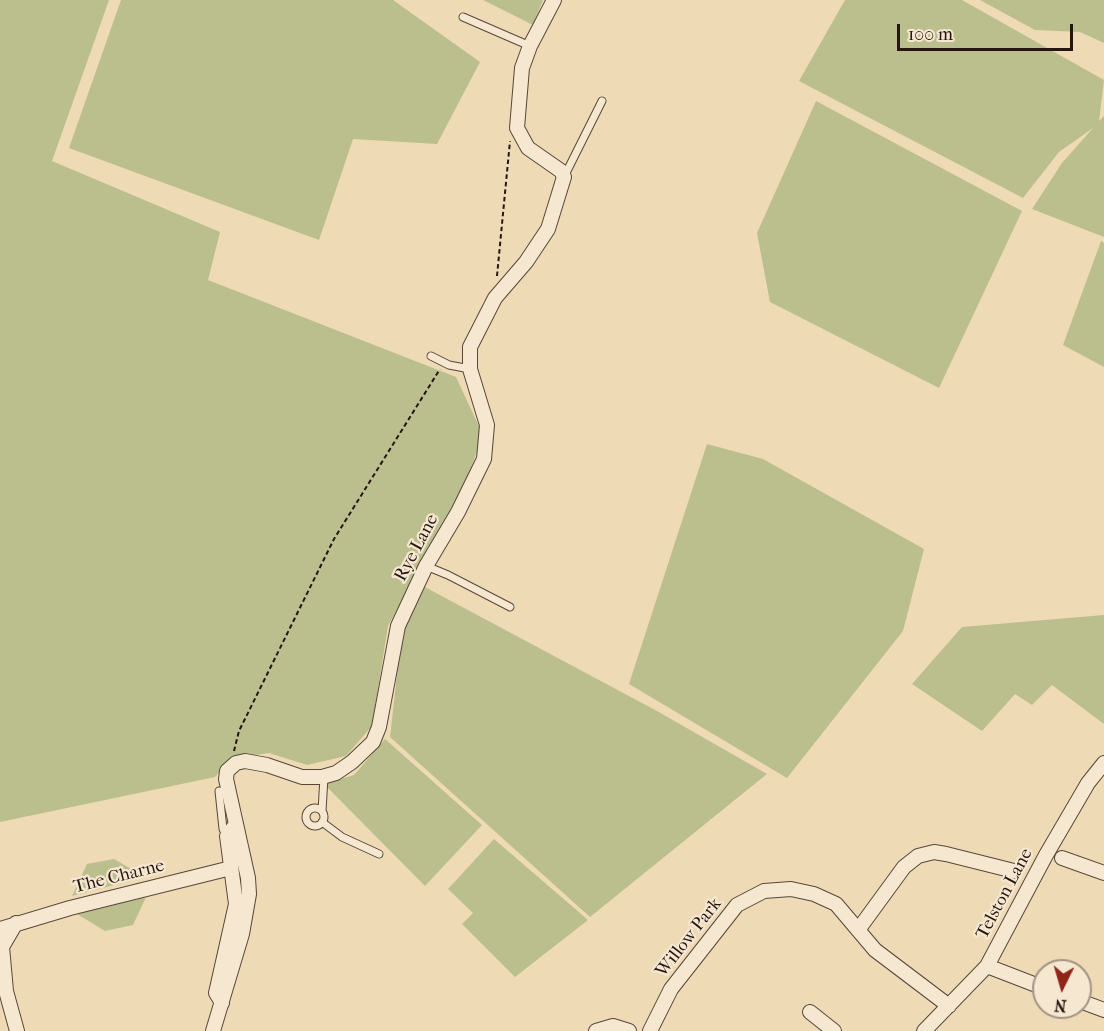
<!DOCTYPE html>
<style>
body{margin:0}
#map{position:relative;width:1104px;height:1031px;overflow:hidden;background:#efdab6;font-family:"IM FELL French Canon",serif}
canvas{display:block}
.north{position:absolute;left:1032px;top:959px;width:60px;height:60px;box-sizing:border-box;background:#f5e7d0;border:2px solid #a29384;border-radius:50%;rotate:185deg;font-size:16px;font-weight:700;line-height:24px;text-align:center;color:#251611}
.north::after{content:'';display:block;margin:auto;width:21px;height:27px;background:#8f2418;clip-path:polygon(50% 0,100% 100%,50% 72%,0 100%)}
.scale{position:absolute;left:897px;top:24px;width:176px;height:27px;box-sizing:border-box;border:3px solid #251611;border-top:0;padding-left:8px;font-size:18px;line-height:21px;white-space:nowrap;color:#251611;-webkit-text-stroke:4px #f5e7d0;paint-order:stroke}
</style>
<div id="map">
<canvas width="1104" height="1031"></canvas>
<div class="north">N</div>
<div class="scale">100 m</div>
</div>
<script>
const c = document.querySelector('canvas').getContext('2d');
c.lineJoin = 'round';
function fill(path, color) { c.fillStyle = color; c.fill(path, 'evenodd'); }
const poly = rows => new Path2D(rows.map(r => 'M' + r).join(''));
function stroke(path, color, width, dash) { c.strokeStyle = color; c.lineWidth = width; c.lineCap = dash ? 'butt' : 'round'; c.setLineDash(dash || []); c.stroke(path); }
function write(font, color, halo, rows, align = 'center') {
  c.font = font + ' "IM FELL French Canon",serif'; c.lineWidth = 4.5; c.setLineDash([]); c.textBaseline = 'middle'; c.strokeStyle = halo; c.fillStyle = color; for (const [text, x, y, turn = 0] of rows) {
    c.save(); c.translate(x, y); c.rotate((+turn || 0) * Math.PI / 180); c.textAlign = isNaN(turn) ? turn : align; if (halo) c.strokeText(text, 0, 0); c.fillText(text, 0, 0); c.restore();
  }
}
fill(poly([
 [0,0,109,0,52,161,220,232,208,280,456,377,483,435,464,487,388,626,372,726,346,756,307,765,269,753,232,758,215,777,0,822],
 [121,0,393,0,480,62,437,144,353,139,319,240,69,148],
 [483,0,543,0,533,25],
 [845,0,962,0,1104,80,1099,121,1104,116,1104,237,1032,209,1062,163,1093,128,1059,152,1023,198,799,81],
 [980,0,1104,0,1104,43,1080,32,1035,30],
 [816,101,1022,211,939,388,770,302,757,233],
 [1101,241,1104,243,1104,367,1063,345],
 [707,444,763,459,924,549,903,631,787,778,629,684],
 [423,586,657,711,767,774,590,917,390,737,402,630],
 [1104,615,1104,724,1052,685,1032,705,1015,694,982,731,912,684,962,627],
 [385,739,482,825,425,886,324,784,354,775],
 [494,839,588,920,515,977,462,924,473,913,448,889],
 [114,859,145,877,72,896,87,864],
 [146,897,133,925,105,931,77,914]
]), '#babf8d');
const lane = poly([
 [463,17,530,46],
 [565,175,602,101],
 [431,356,449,365,470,369],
 [426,566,448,575,510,607],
 [219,791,223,829,227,836],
 '306 817a9 9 0 1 1 18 0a9 9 0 1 1-18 0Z',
 [322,811,324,777],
 [322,822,342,837,379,854]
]);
const street = poly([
 [1062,858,1104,873],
 [16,923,2,947,6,991,17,1031],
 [0,929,70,908,231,868],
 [858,930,904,867,918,856,934,852,946,854,1014,871],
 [987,966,1044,988],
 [1080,1001,1104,1010],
 [222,1003,216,993,236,904,227,836,236,824],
 [810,1012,834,1031],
 [213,1031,242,934,249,894,248,878,226,779,227,771,236,763,245,761,267,765,302,777,322,777,336,773,352,762,373,742,379,727,398,626,426,566,458,512,484,459,487,425,470,369,470,347,495,298,526,262,548,229,564,177,561,171,528,148,517,128,522,68,530,46,554,0],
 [596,1031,613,1026,629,1031],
 [650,1031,671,989,737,905,764,891,791,889,814,894,836,904,875,950,949,1006],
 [924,1031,987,966,1046,855,1088,783,1104,763]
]);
stroke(lane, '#58473a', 9);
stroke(street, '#58473a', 16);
stroke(poly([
 [497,276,510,141],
 [234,751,239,731,334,539,440,369]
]), '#251611', 2, [4.5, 3]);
stroke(lane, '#f5e7d0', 7);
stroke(street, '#f5e7d0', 14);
write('18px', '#251611', '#f5e7d0', [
 ["Rye Lane",417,548,-62],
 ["The Charne",119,877,-14],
 ["Telston Lane",1005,894,-62],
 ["Willow Park",689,938,-52]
]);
</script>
